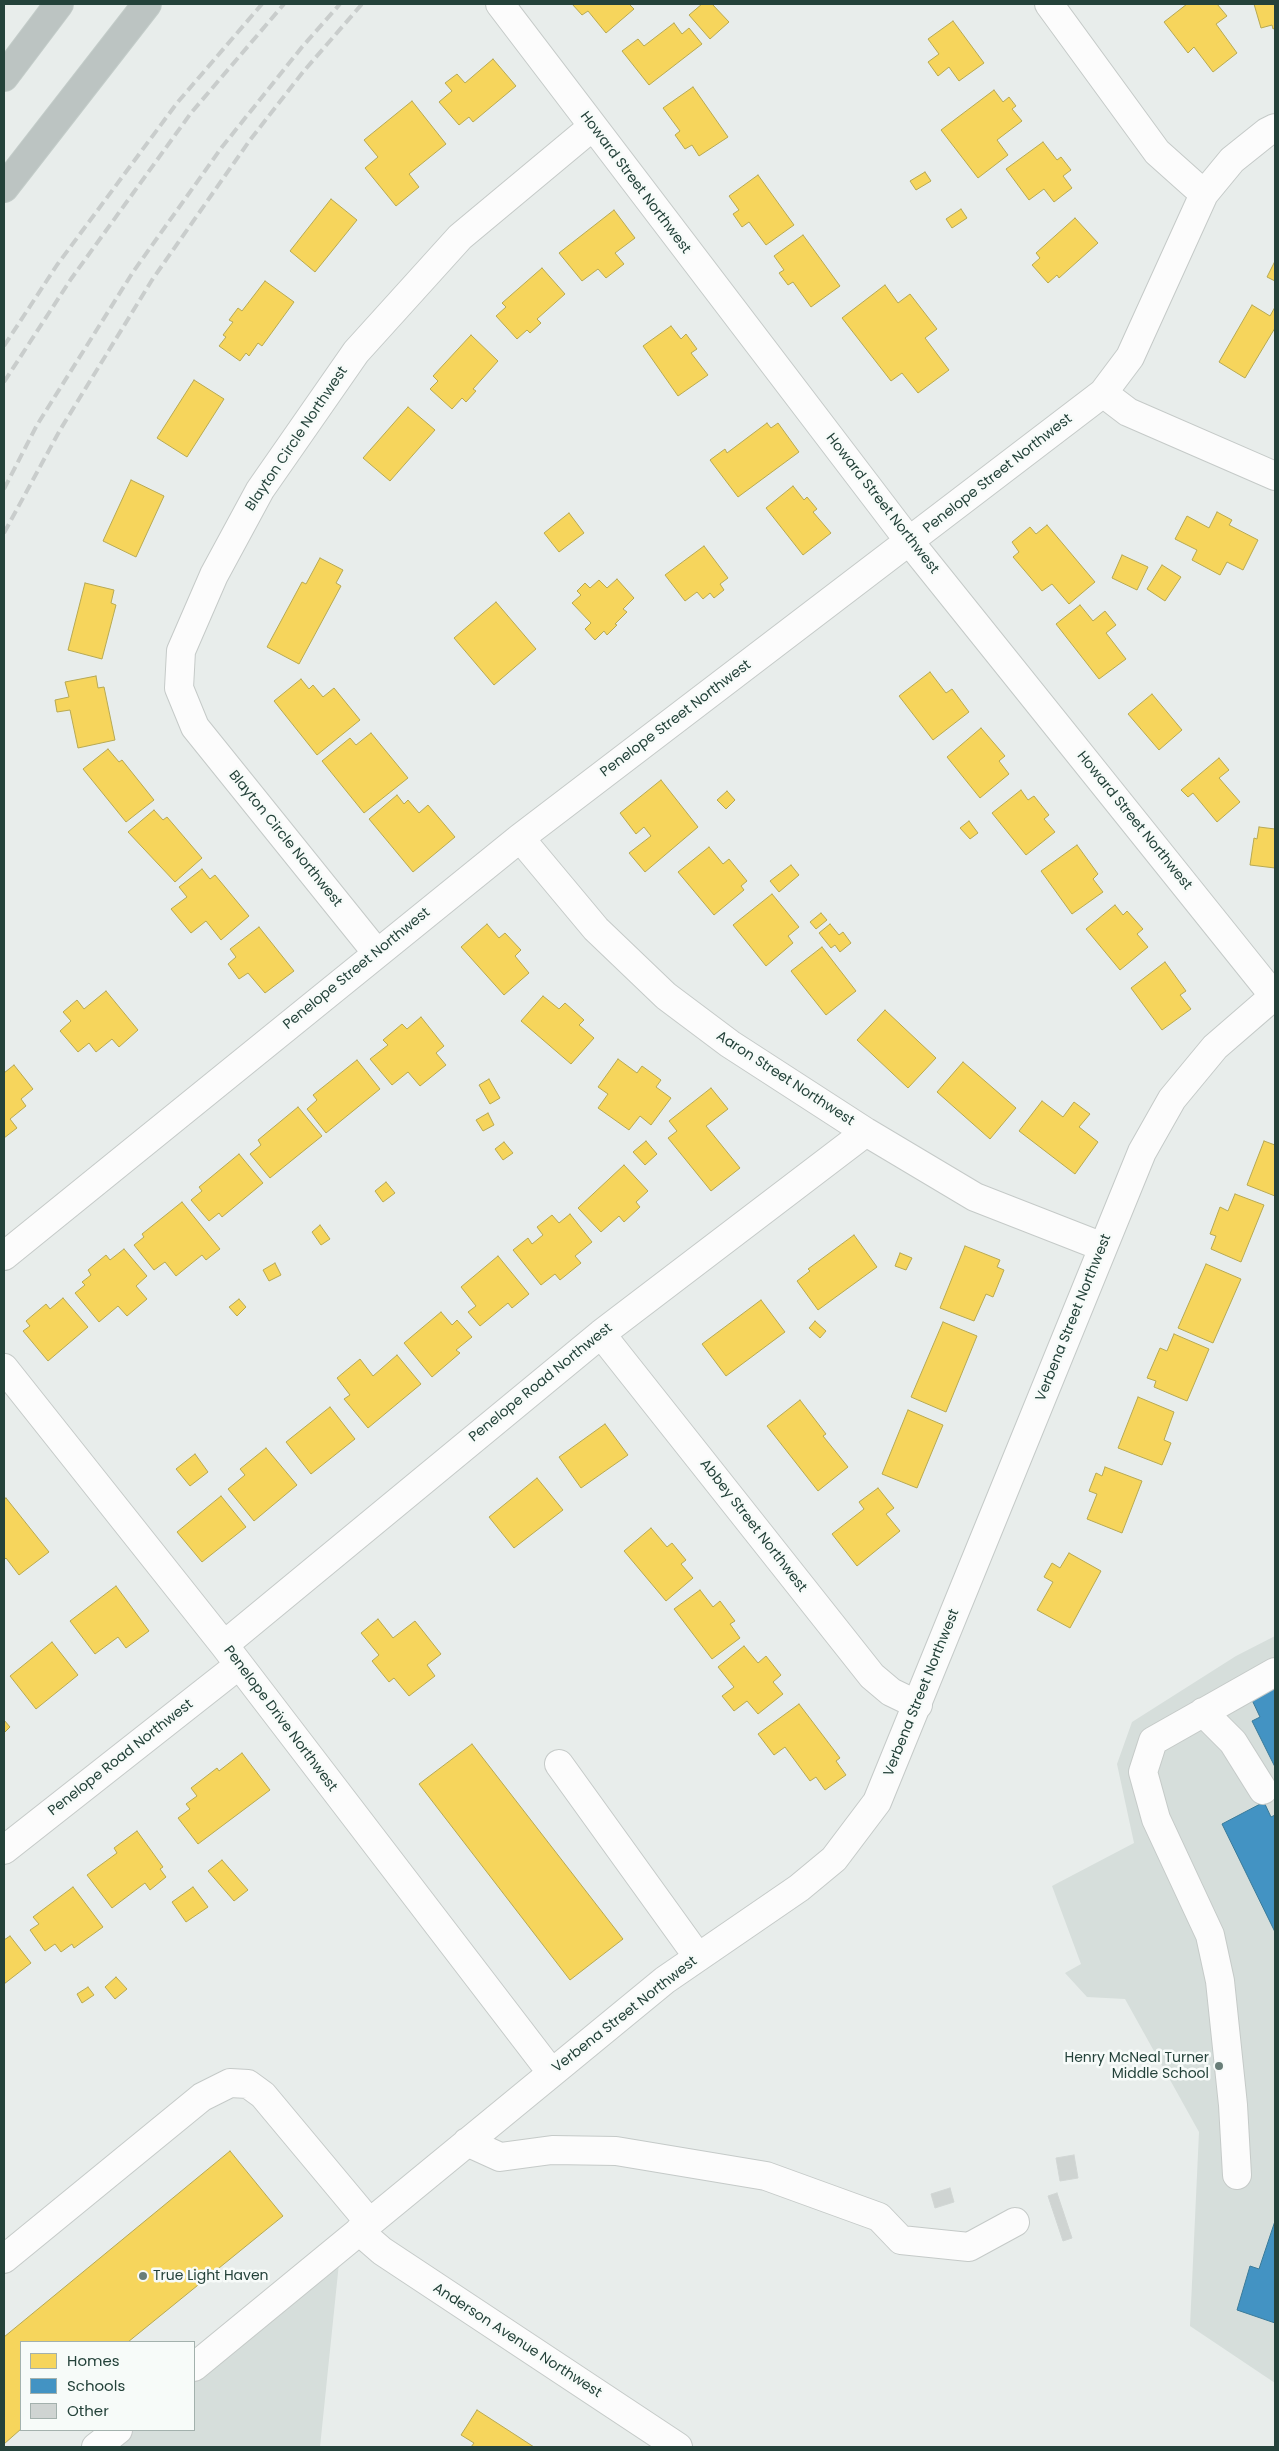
<!DOCTYPE html>
<style>
body{margin:0}
#map{position:relative;width:1279px;height:2451px;overflow:hidden;background:#e8edeb;font-family:Poppins,sans-serif}
canvas{display:block}
.frame{position:absolute;inset:0;border:5px solid #24423a;pointer-events:none}
.legend{position:absolute;left:20px;top:2341px;width:175px;height:90px;box-sizing:border-box;background:#f7fbf9;border:1px solid #a3b1ad;margin:0;padding:6px 9px;list-style:none;font-size:15px;color:#24423a}
.legend li{display:flex;align-items:center;gap:10px;height:25px}
.legend b{width:25px;border:1px solid #a3b1ad}
</style>
<div id="map">
<canvas width="1279" height="2451"></canvas>
<div class="frame"></div>
<ul class="legend">
<li><b style="height:14px;background:#f6d55c"></b>Homes</li>
<li><b style="height:14px;background:#4393c3"></b>Schools</li>
<li><b style="height:14px;background:#cfd4d2"></b>Other</li>
</ul>
</div>
<script>
const c = document.querySelector('canvas').getContext('2d');
c.lineJoin = 'round';
function fill(path, color) { c.fillStyle = color; c.fill(path, 'evenodd'); }
const poly = rows => new Path2D(rows.map(r => 'M' + r).join(''));
function stroke(path, color, width, dash) { c.strokeStyle = color; c.lineWidth = width; c.lineCap = dash ? 'butt' : 'round'; c.setLineDash(dash || []); c.stroke(path); }
function write(font, color, halo, rows, align = 'center') {
  c.font = font + ' Poppins,sans-serif'; c.lineWidth = 5; c.setLineDash([]); c.textBaseline = 'middle'; c.strokeStyle = halo; c.fillStyle = color; for (const [text, x, y, turn = 0] of rows) {
    c.save(); c.translate(x, y); c.rotate((+turn || 0) * Math.PI / 180); c.textAlign = isNaN(turn) ? turn : align; if (halo) c.strokeText(text, 0, 0); c.fillText(text, 0, 0); c.restore();
  }
}
fill(poly([
 [1275,1636,1275,2383,1190,2326,1199,2132,1125,1999,1087,1997,1065,1973,1081,1964,1052,1886,1134,1843,1117,1764,1132,1722,1236,1656],
 [342,2234,320,2447,80,2447,102,2430,194,2430,194,2355]
]), '#d6dedb');
const homes = poly([
 [572,4,629,4,634,9,606,33,588,11,582,15,572,4],
 [702,4,712,4,729,22,710,39,689,15,702,4],
 [1187,4,1217,4,1227,16,1216,24,1237,53,1213,72,1194,47,1188,53,1164,22,1187,4],
 [1254,4,1275,4,1275,28,1273,29,1272,25,1261,28,1254,4],
 [953,21,984,63,959,81,949,67,938,76,928,62,939,54,928,39,953,21],
 [674,23,682,34,689,28,702,44,649,85,622,51,638,39,644,46,674,23],
 [493,59,516,86,473,122,469,117,459,125,439,102,452,91,445,83,457,74,465,83,493,59],
 [693,87,728,137,699,156,692,145,685,149,675,135,680,131,663,108,693,87],
 [994,90,1003,102,1009,97,1016,106,1012,109,1022,121,997,140,1008,155,978,178,941,130,994,90],
 [412,101,446,144,409,174,419,187,396,206,365,168,378,157,364,140,412,101],
 [1043,142,1057,160,1061,157,1071,170,1063,176,1072,188,1054,202,1044,189,1029,200,1006,169,1043,142],
 [925,172,931,181,916,190,910,181,925,172],
 [758,175,794,225,766,245,749,222,742,227,733,214,739,210,729,196,758,175],
 [331,199,357,220,315,272,290,251,331,199],
 [961,209,967,218,952,228,946,219,961,209],
 [614,210,635,238,615,253,624,264,606,278,598,269,582,281,559,253,614,210],
 [1075,218,1098,243,1059,278,1057,275,1048,283,1032,265,1040,258,1036,253,1075,218],
 [803,235,840,286,811,307,793,282,788,285,779,273,784,270,774,256,803,235],
 [1275,261,1275,281,1267,277,1275,261],
 [542,268,565,294,537,319,541,323,530,333,527,330,517,339,496,316,506,307,502,303,542,268],
 [265,281,294,302,262,346,258,343,249,356,246,353,240,361,219,346,226,337,223,335,233,322,229,320,238,308,242,311,265,281],
 [885,285,898,303,910,294,937,329,925,338,949,370,918,393,902,373,891,381,842,318,885,285],
 [1252,305,1270,316,1275,307,1275,328,1245,378,1219,362,1252,305],
 [671,326,681,339,686,334,697,349,691,353,708,375,678,396,643,346,671,326],
 [471,335,498,361,473,389,476,391,466,402,462,398,452,409,430,389,438,381,433,376,471,335],
 [194,380,224,399,187,457,157,438,194,380],
 [408,407,435,430,390,481,363,458,408,407],
 [767,423,771,428,778,423,799,452,738,497,710,460,725,449,727,453,767,423],
 [131,480,164,496,136,557,103,541,131,480],
 [793,486,804,500,807,497,817,509,813,512,831,533,803,555,766,508,793,486],
 [1217,512,1232,520,1229,525,1258,540,1243,570,1227,562,1220,575,1192,560,1197,550,1175,539,1187,516,1209,528,1217,512],
 [569,513,584,533,559,552,544,533,569,513],
 [1047,525,1095,582,1069,604,1052,584,1042,591,1013,557,1019,552,1012,542,1030,527,1036,534,1047,525],
 [704,546,728,578,720,584,724,590,714,598,710,593,703,599,697,592,685,601,665,575,704,546],
 [1122,555,1148,567,1137,590,1112,578,1122,555],
 [320,558,343,570,336,583,341,586,299,664,267,647,302,582,306,584,320,558],
 [1162,565,1181,577,1165,601,1147,589,1162,565],
 [617,579,634,598,623,609,627,612,615,624,617,625,607,635,604,631,595,640,585,629,591,623,572,603,581,595,577,591,585,583,590,588,599,580,607,588,617,579],
 [85,583,114,590,111,603,116,605,102,659,68,650,85,583],
 [496,602,536,649,494,685,454,638,496,602],
 [1080,605,1093,621,1105,611,1116,625,1106,633,1126,659,1099,679,1056,624,1080,605],
 [930,672,946,693,952,689,969,712,933,740,899,696,930,672],
 [96,676,98,688,104,687,115,740,78,748,70,710,57,712,55,700,69,697,65,682,96,676],
 [301,679,309,689,313,685,323,697,334,688,360,720,317,755,274,701,301,679],
 [1152,694,1182,730,1159,750,1128,714,1152,694],
 [981,728,1005,756,999,761,1009,774,980,798,947,757,981,728],
 [371,733,408,778,364,813,322,761,350,738,356,745,371,733],
 [108,749,119,762,122,760,154,800,126,822,83,769,108,749],
 [1219,758,1229,770,1219,778,1240,802,1217,822,1193,793,1188,797,1181,790,1219,758],
 [661,780,698,827,645,872,629,853,651,836,644,827,636,834,620,813,661,780],
 [1021,790,1028,800,1034,796,1049,815,1044,819,1055,832,1026,855,992,813,1021,790],
 [727,791,735,800,726,809,717,800,727,791],
 [397,795,404,804,408,800,419,813,428,805,455,837,413,872,369,819,397,795],
 [154,810,163,820,167,817,202,858,175,882,128,832,154,810],
 [969,821,978,833,970,839,960,828,969,821],
 [1259,827,1275,829,1275,868,1250,865,1254,838,1257,839,1259,827],
 [1077,845,1098,874,1093,879,1103,892,1072,914,1041,871,1077,845],
 [709,847,723,864,729,859,747,881,741,886,744,890,714,915,678,872,709,847],
 [791,865,799,875,779,892,770,881,791,865],
 [202,869,210,879,215,875,249,916,221,940,206,921,191,933,171,909,187,897,179,887,202,869],
 [772,894,799,927,788,936,793,943,766,966,733,925,772,894],
 [1115,905,1123,915,1127,911,1143,929,1137,934,1148,947,1120,970,1086,929,1115,905],
 [821,913,827,920,816,929,810,922,821,913],
 [487,924,499,938,505,933,521,950,515,956,529,973,504,995,461,947,487,924],
 [830,924,839,935,843,932,851,943,840,952,835,945,831,948,819,933,830,924],
 [259,927,294,971,265,993,248,973,239,979,228,964,236,957,230,949,259,927],
 [822,947,856,991,826,1015,791,971,822,947],
 [1165,962,1186,991,1180,995,1191,1009,1162,1030,1131,988,1165,962],
 [106,991,138,1030,119,1047,112,1039,96,1052,89,1043,78,1052,60,1031,71,1021,63,1012,77,1000,84,1009,106,991],
 [543,996,559,1009,565,1003,584,1020,579,1025,594,1038,571,1064,521,1021,543,996],
 [885,1010,936,1058,908,1088,857,1040,885,1010],
 [421,1017,444,1046,436,1053,446,1065,420,1086,408,1072,392,1085,370,1059,388,1045,383,1040,402,1024,407,1029,421,1017],
 [618,1059,637,1073,642,1066,661,1080,656,1087,671,1098,651,1125,640,1116,629,1130,598,1108,608,1094,598,1087,618,1059],
 [357,1060,380,1089,326,1133,307,1109,317,1100,313,1095,357,1060],
 [963,1062,1016,1108,990,1139,937,1092,963,1062],
 [14,1065,33,1089,21,1099,26,1106,10,1119,17,1128,4,1138,4,1073,14,1065],
 [489,1079,500,1098,490,1104,479,1085,489,1079],
 [711,1088,728,1109,706,1126,740,1168,711,1191,668,1138,677,1131,669,1121,711,1088],
 [1042,1101,1063,1117,1074,1102,1090,1114,1079,1127,1098,1142,1075,1174,1019,1131,1042,1101],
 [298,1107,322,1136,270,1178,250,1154,261,1145,258,1140,298,1107],
 [488,1113,494,1125,483,1131,476,1120,488,1113],
 [646,1141,657,1154,645,1165,633,1152,646,1141],
 [1264,1141,1275,1145,1275,1196,1247,1185,1264,1141],
 [504,1142,513,1153,503,1160,495,1149,504,1142],
 [239,1154,263,1183,222,1217,219,1213,209,1221,191,1200,202,1191,199,1187,239,1154],
 [624,1165,648,1191,636,1202,640,1207,624,1222,619,1216,601,1232,578,1208,624,1165],
 [386,1182,395,1193,383,1202,375,1191,386,1182],
 [1235,1194,1264,1205,1241,1262,1211,1249,1216,1236,1210,1234,1220,1207,1228,1211,1235,1194],
 [182,1202,220,1249,206,1260,202,1255,176,1276,165,1262,154,1270,134,1245,144,1237,142,1234,182,1202],
 [570,1214,592,1242,575,1256,581,1263,560,1280,555,1274,541,1285,513,1250,528,1238,532,1244,543,1235,537,1227,552,1215,559,1223,570,1214],
 [320,1225,330,1239,321,1245,312,1232,320,1225],
 [854,1235,877,1267,818,1310,797,1281,810,1271,808,1269,854,1235],
 [965,1246,1000,1260,997,1267,1004,1270,993,1297,986,1294,974,1321,940,1308,965,1246],
 [124,1249,147,1276,136,1286,147,1299,127,1316,118,1306,99,1322,75,1293,85,1285,82,1282,91,1275,88,1270,106,1255,110,1260,124,1249],
 [900,1253,912,1258,906,1270,895,1266,900,1253],
 [498,1256,529,1294,512,1308,508,1303,480,1326,468,1312,476,1306,461,1287,498,1256],
 [275,1263,281,1275,269,1281,263,1270,275,1263],
 [1206,1264,1241,1279,1213,1343,1178,1328,1206,1264],
 [63,1298,88,1327,48,1361,23,1331,30,1326,26,1321,46,1304,50,1309,63,1298],
 [239,1299,246,1307,237,1316,229,1307,239,1299],
 [761,1300,785,1332,726,1376,702,1344,761,1300],
 [441,1312,452,1325,457,1320,472,1337,456,1350,460,1353,432,1377,404,1343,441,1312],
 [815,1321,826,1331,820,1338,809,1328,815,1321],
 [943,1322,977,1336,946,1412,911,1397,943,1322],
 [1174,1334,1209,1349,1187,1401,1154,1387,1156,1381,1147,1378,1160,1348,1167,1351,1174,1334],
 [397,1355,421,1384,368,1428,344,1399,350,1395,337,1378,360,1359,373,1376,397,1355],
 [1138,1397,1174,1412,1164,1440,1171,1443,1162,1465,1118,1448,1138,1397],
 [800,1400,826,1434,823,1436,848,1467,818,1491,767,1426,800,1400],
 [330,1407,355,1439,311,1474,286,1442,330,1407],
 [908,1410,943,1425,917,1488,882,1474,908,1410],
 [605,1424,628,1455,581,1488,559,1457,605,1424],
 [266,1448,297,1485,254,1521,228,1489,245,1475,240,1469,266,1448],
 [195,1454,208,1472,190,1486,176,1469,195,1454],
 [1105,1467,1142,1481,1122,1533,1087,1519,1097,1494,1089,1491,1096,1473,1102,1476,1105,1467],
 [537,1478,563,1510,514,1548,489,1517,537,1478],
 [878,1488,894,1508,886,1514,900,1531,857,1566,832,1534,864,1509,859,1502,878,1488],
 [221,1496,246,1527,202,1562,177,1532,221,1496],
 [6,1498,49,1552,19,1575,6,1558,4,1560,4,1499,6,1498],
 [651,1528,667,1547,672,1543,686,1560,681,1564,693,1578,666,1601,624,1551,651,1528],
 [1069,1553,1101,1571,1070,1628,1037,1610,1053,1582,1044,1577,1052,1563,1060,1568,1069,1553],
 [116,1586,149,1631,126,1648,118,1637,95,1654,70,1621,116,1586],
 [700,1590,713,1607,720,1601,735,1621,730,1624,740,1638,712,1659,674,1609,700,1590],
 [378,1619,393,1638,415,1621,441,1654,427,1665,435,1676,409,1696,394,1678,389,1682,372,1661,379,1655,361,1633,378,1619],
 [52,1642,78,1675,36,1709,10,1676,52,1642],
 [744,1646,758,1663,766,1656,781,1675,773,1682,783,1694,758,1714,747,1701,734,1711,722,1696,734,1687,718,1667,744,1646],
 [799,1704,840,1758,836,1761,846,1775,825,1790,816,1777,810,1781,785,1747,774,1755,758,1734,799,1704],
 [4,1720,10,1727,4,1733,4,1720],
 [472,1744,623,1939,570,1980,419,1784,472,1744],
 [242,1753,270,1790,198,1844,178,1818,190,1809,186,1804,197,1796,191,1788,217,1768,219,1771,242,1753],
 [137,1831,163,1867,160,1869,166,1877,150,1890,145,1883,112,1908,87,1875,117,1853,114,1848,137,1831],
 [222,1860,248,1890,234,1901,208,1871,222,1860],
 [73,1887,103,1927,74,1948,72,1944,61,1952,55,1944,45,1951,30,1930,39,1924,33,1917,73,1887],
 [193,1887,208,1907,186,1922,172,1902,193,1887],
 [10,1936,31,1963,4,1984,4,1940,10,1936],
 [116,1977,127,1989,115,1999,105,1987,116,1977],
 [88,1987,94,1995,82,2003,77,1994,88,1987],
 [230,2151,283,2216,128,2342,21,2342,21,2429,4,2444,4,2337,230,2151],
 [477,2410,534,2447,471,2447,474,2443,461,2435,477,2410]
]);
fill(homes, '#f6d55c');
stroke(homes, '#b7a952', 1);
const schools = poly([
 [1275,1688,1275,1767,1252,1721,1260,1717,1252,1700,1275,1688],
 [1264,1802,1271,1817,1275,1815,1275,1932,1222,1824,1264,1802],
 [1275,2221,1275,2323,1237,2310,1250,2266,1259,2269,1275,2221]
]);
fill(schools, '#4393c3');
stroke(schools, '#3a7b9a', 1);
const building = poly([
 [1074,2155,1078,2178,1060,2181,1056,2158,1074,2155],
 [950,2188,954,2202,935,2208,931,2194,950,2188],
 [1057,2193,1072,2238,1063,2241,1048,2196,1057,2193]
]);
fill(building, '#cfd4d2');
stroke(building, '#d1d6d4', 1);
const minor = poly([
 [500,4,909,541,1274,996],
 [1049,4,1157,152,1204,194],
 [1103,393,1128,412,1275,476],
 [520,838,596,929,666,996,730,1044,866,1132,975,1197,1103,1247],
 [377,953,195,727,179,688,181,651,214,575,260,490,356,352,460,237,592,127],
 [4,1256,520,838,1103,393,1130,357,1204,194,1232,160,1267,132,1275,128],
 [601,1334,872,1676,891,1692,918,1705],
 [4,1368,224,1645,551,2072],
 [224,1645,601,1334,866,1132],
 [1203,1712,1233,1742,1263,1790],
 [559,1764,698,1957],
 [4,1850,239,1665],
 [467,2142,500,2157,552,2150,616,2151,766,2176,879,2217,901,2240,969,2247,1015,2222],
 [1237,2175,1233,2105,1220,1981,1210,1935,1156,1819,1143,1772,1153,1741,1275,1672],
 [359,2231,382,2251,678,2447],
 [4,2259,202,2097,230,2083,248,2084,263,2095,369,2222],
 [194,2367,665,1980,799,1888,834,1859,877,1802,1142,1152,1172,1099,1215,1047,1275,995],
 [96,2447,118,2430]
]);
const highway = poly([
 [4,77,59,4],
 [4,188,147,4]
]);
stroke(minor, '#c5cac8', 30);
stroke(highway, '#c3ccc9', 30);
stroke(minor, '#fcfcfc', 28);
stroke(highway, '#bcc4c2', 28);
stroke(poly([
 [4,346,57,265,177,103,262,4],
 [4,382,71,279,191,113,284,4],
 [4,489,37,425,133,272,222,147,302,47,340,4],
 [4,533,60,430,152,280,250,140,303,72,362,4]
]), '#c9cdcc', 4, [10, 5]);
for (const [x, y, r, color] of [
 [1219,2066,5,"#697e78"],
 [143,2276,5,"#697e78"]
]) { const dot = new Path2D(); dot.arc(x, y, r, 0, 2 * Math.PI); c.fillStyle = color; c.fill(dot); stroke(dot, '#f7fbf9', 2); }
write('14px', '#24423a', '#f7fbf9', [
 ["Howard Street Northwest",635,183,53],
 ["Blayton Circle Northwest",297,439,-56],
 ["Penelope Street Northwest",998,474,-38],
 ["Howard Street Northwest",882,504,52],
 ["Penelope Street Northwest",676,719,-37],
 ["Howard Street Northwest",1134,821,51],
 ["Blayton Circle Northwest",285,839,51],
 ["Penelope Street Northwest",357,969,-39],
 ["Aaron Street Northwest",785,1079,33],
 ["Verbena Street Northwest",1074,1318,-68],
 ["Penelope Road Northwest",541,1383,-39],
 ["Abbey Street Northwest",753,1526,52],
 ["Verbena Street Northwest",922,1693,-68],
 ["Penelope Drive Northwest",280,1719,53],
 ["Penelope Road Northwest",121,1758,-38],
 ["Verbena Street Northwest",625,2015,-38],
 ["Anderson Avenue Northwest",517,2341,33]
]);
write('14px', '#24423a', '#f7fbf9', [
 ["Henry McNeal Turner",1209,2058],
 ["Middle School",1209,2074],
 ["True Light Haven",153,2276,"left"]
], 'right');
</script>
